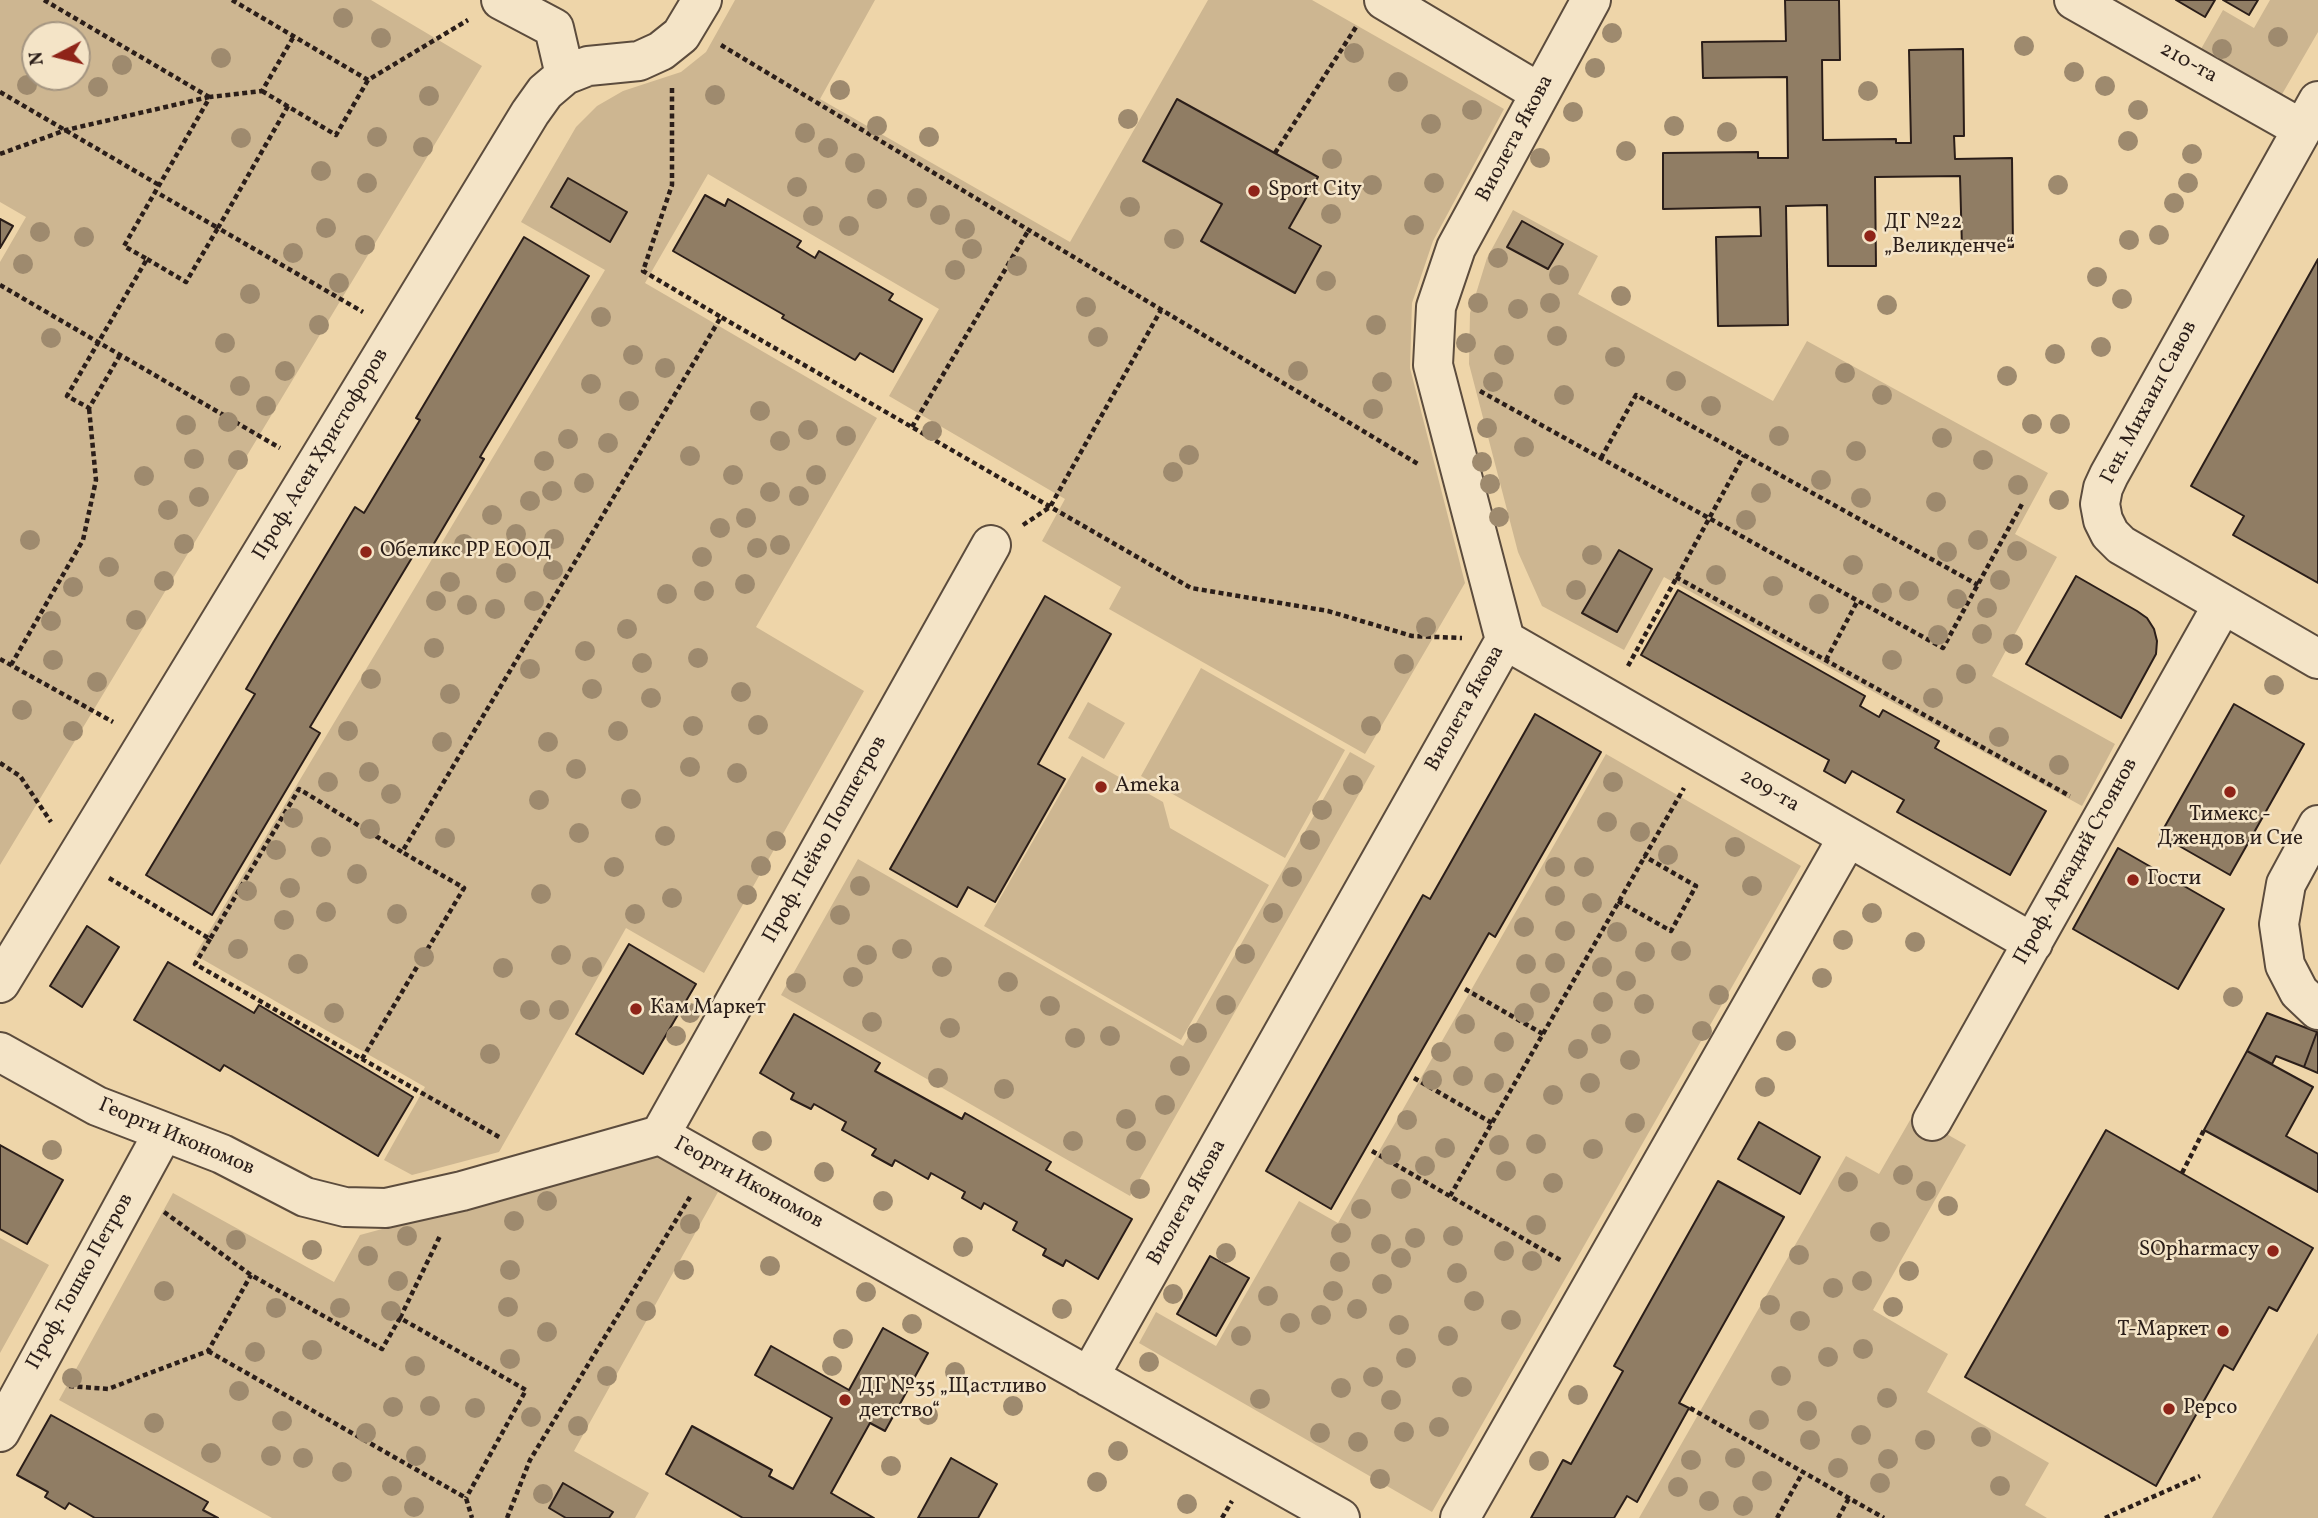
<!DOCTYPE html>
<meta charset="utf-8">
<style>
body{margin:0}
#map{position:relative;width:2318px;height:1518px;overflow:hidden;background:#eed5a9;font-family:Vollkorn,serif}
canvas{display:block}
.north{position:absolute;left:21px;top:21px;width:70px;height:70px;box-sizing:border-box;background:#f4e4c7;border:2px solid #a49581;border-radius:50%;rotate:263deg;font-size:19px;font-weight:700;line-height:28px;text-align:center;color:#2b1e19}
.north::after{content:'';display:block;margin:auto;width:24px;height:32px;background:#8f2418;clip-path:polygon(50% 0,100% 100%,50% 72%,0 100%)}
</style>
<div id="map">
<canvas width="2318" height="1518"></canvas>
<div class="north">N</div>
</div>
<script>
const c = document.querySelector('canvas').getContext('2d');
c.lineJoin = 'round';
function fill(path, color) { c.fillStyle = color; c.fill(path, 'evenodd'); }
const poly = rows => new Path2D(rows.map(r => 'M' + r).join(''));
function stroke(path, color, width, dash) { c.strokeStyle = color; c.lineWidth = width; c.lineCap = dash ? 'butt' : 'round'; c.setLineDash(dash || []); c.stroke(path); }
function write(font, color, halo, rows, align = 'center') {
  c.font = font + ' Vollkorn,serif'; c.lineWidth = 5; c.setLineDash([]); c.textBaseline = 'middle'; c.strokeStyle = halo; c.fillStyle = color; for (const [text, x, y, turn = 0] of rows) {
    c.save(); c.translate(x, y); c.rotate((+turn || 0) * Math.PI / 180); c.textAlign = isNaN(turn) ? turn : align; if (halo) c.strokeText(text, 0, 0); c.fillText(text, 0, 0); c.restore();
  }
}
fill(poly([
 [0,0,371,0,482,66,0,865,0,262,26,217,0,202],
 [35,35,77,35,77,77,35,77],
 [735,0,875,0,820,99,1070,242,1208,0,1312,0,1504,109,1433,241,1412,303,1410,368,1465,583,1365,754,1109,609,1121,587,1042,541,1065,499,889,396,939,309,708,174,645,283,877,418,756,627,864,691,704,973,626,928,499,1152,412,1175,384,1160,425,1087,195,955,605,270,521,222,576,127,597,106,623,91,681,72,706,52],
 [2270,0,2318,0,2318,32,2281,96,2201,49,2223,10,2254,28],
 [1513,210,1598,256,1578,294,1773,401,1807,341,2048,473,2015,534,2057,557,1992,676,2115,744,2082,806,1664,577,1624,650,1542,606,1518,552,1469,364,1470,313,1487,258],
 [1201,668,1345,750,1285,858,1141,776],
 [1088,702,1125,723,1104,759,1068,738],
 [1350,752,1375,766,1130,1196,781,995,858,859,1183,1046],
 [1606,754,1801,866,1432,1512,1139,1343,1156,1312,1216,1346,1299,1201,1338,1223],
 [1082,756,1163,802,1170,828,1269,885,1181,1040,984,926],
 [1913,1115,1966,1145,1873,1310,1948,1354,1927,1392,2049,1463,2025,1505,2047,1518,1639,1518,1846,1156,1879,1174],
 [655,1155,718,1192,574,1451,649,1493,635,1518,272,1518,59,1400,173,1193,334,1282,360,1235],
 [0,1238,49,1265,0,1353],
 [2318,1333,2318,1518,2212,1518]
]), '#cdb691');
const building = poly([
 [1785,0,1839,0,1840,60,1822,60,1823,140,1896,139,1896,143,1911,143,1909,50,1963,49,1964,136,1954,136,1955,159,2012,158,2013,247,1962,248,1960,176,1875,177,1876,266,1828,266,1827,205,1786,206,1788,325,1718,326,1716,237,1761,236,1760,207,1663,209,1663,153,1758,152,1758,158,1788,158,1787,77,1703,78,1702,42,1786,41,1785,0],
 [2176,0,2215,0,2205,17,2176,0],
 [2223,0,2258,0,2249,15,2223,0],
 [1177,99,1318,177,1289,228,1321,246,1295,293,1201,241,1222,204,1143,161,1177,99],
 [568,178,627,212,610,242,551,207,568,178],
 [705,195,725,206,728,199,801,241,797,247,815,258,819,251,893,294,889,300,922,319,893,372,860,353,855,360,782,318,784,315,673,251,705,195],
 [0,219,13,226,0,248,0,219],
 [1522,221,1563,244,1548,269,1507,247,1522,221],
 [524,237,589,276,480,457,484,459,429,552,419,546,310,727,320,733,212,915,146,875,255,694,246,689,273,643,355,507,364,513,420,420,416,418,524,237],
 [2318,259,2318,583,2233,535,2244,516,2191,486,2318,259],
 [1619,550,1652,569,1617,632,1582,613,1619,550],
 [2076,576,2137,611,2147,618,2154,629,2157,641,2156,654,2121,718,2026,664,2076,576],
 [1678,590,1865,696,1860,706,1879,717,1883,710,1939,741,1935,748,2046,811,2010,875,1897,812,1904,800,1852,771,1845,783,1824,771,1829,760,1641,655,1678,590],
 [1045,596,1111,634,1038,764,1065,779,995,902,968,887,957,907,890,869,1045,596],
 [2234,704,2304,744,2230,875,2160,835,2234,704],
 [1535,714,1601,752,1495,937,1489,933,1331,1209,1266,1171,1423,895,1430,899,1535,714],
 [2118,848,2224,909,2178,989,2073,929,2118,848],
 [87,926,119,947,82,1007,50,986,87,926],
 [629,944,696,984,643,1074,576,1034,629,944],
 [168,962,254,1013,259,1005,413,1097,378,1156,224,1065,220,1071,134,1020,168,962],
 [2267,1013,2317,1032,2304,1067,2276,1056,2272,1064,2247,1051,2267,1013],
 [794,1014,880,1063,875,1071,962,1119,965,1113,1051,1162,1046,1170,1132,1219,1098,1279,1066,1260,1063,1266,1043,1255,1046,1249,1013,1230,1017,1222,984,1203,981,1209,962,1198,965,1192,931,1173,928,1179,895,1160,892,1166,872,1155,876,1149,842,1130,846,1122,814,1104,811,1109,791,1099,794,1093,760,1073,794,1014],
 [2317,1032,2318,1033,2318,1073,2304,1067,2317,1032],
 [2247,1051,2313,1087,2286,1136,2318,1154,2318,1192,2204,1130,2247,1051],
 [1759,1122,1820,1157,1800,1194,1738,1159,1759,1122],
 [2106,1130,2313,1248,2277,1311,2269,1307,2233,1370,2224,1365,2156,1486,1965,1377,2106,1130],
 [0,1145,63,1180,27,1244,0,1229,0,1145],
 [1718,1181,1784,1217,1679,1403,1689,1408,1637,1502,1627,1496,1614,1518,1531,1518,1563,1460,1571,1464,1623,1371,1614,1366,1718,1181],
 [1210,1256,1249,1278,1216,1336,1177,1314,1210,1256],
 [883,1328,928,1353,885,1431,870,1423,831,1493,874,1518,743,1518,666,1474,692,1426,772,1470,769,1476,793,1489,832,1418,755,1375,771,1346,849,1390,883,1328],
 [51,1415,208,1502,203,1510,218,1518,95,1518,69,1503,65,1509,45,1497,48,1492,17,1475,51,1415],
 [951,1458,997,1484,978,1518,918,1518,951,1458],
 [563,1483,613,1512,609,1518,566,1518,549,1508,563,1483]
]);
fill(building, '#907d64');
stroke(building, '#2b1e19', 2);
const minor = poly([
 [501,0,554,28,565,75],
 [1384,0,1540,93],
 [2074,0,2302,129],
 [2318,101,2109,475,2103,488,2100,504,2103,520,2110,534,2121,545,2318,659],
 [1505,640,2033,943],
 [2318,825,2286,884,2279,924,2285,965,2299,992,2318,1010],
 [0,983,530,113,545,92,565,75,588,66,639,61,661,51,681,35,702,0],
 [0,1052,97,1106,222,1154,305,1197,345,1207,386,1208,462,1191,660,1135,1340,1518],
 [1932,1121,2223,604],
 [660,1135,991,545],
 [1089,1377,1505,640,1433,365,1436,307,1456,248,1591,0],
 [0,1432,163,1133],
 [1460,1518,1848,837]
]);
stroke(minor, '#5c4c3d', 42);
stroke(poly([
 [44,0,209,97],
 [232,0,368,80,468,20],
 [721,45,1418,464],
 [672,88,672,185,643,271,721,317],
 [262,91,336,135,368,80],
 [0,92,159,185],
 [288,106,218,228,363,312],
 [1275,153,1356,27],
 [0,154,66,130,209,97],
 [147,259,186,282,218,228,156,192],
 [0,285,280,448],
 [120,355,89,408,67,396,147,259,124,246,210,97,262,91,294,36],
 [1480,391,1943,648,2022,504],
 [912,427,1028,231],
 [1601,458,1636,395,1978,585],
 [1023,525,1050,507,1161,310],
 [1676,577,2070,796],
 [0,659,113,722],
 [1826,660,1858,600],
 [11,665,83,540,96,480,89,408],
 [1628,666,1744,455],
 [0,763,20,776,51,822],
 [109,878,210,939,299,789,402,852,721,317,1191,588,1328,611,1412,636,1462,638],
 [1618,901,1671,931,1696,886,1644,856],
 [210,939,195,964,501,1138],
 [1465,989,1543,1034],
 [362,1059,464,888,402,852],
 [1414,1078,1492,1123],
 [1372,1151,1562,1261],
 [2182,1173,2204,1130],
 [1450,1196,1684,788],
 [164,1212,251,1275,382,1349,400,1318,526,1390,466,1498],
 [400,1318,440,1236],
 [208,1351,466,1498,472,1518],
 [69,1386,108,1389,208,1351,251,1275],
 [1690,1408,1884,1518],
 [507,1518,530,1460,690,1197],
 [1222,1518,1232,1501],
 [1777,1518,1803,1472],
 [1838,1518,1849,1498],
 [2105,1518,2200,1476]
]), '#2b1e19', 4.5, [5, 3.5]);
stroke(minor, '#f4e4c7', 38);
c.fillStyle = '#9e8a6e';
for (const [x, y] of [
 [343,18],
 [1612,33],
 [2278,37],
 [381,38],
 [2024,46],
 [2222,49],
 [1354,53],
 [221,58],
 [122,65],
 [1595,68],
 [2074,72],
 [1398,82],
 [27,85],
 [2105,86],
 [98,87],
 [840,90],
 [1868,91],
 [715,95],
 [429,96],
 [1472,110],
 [2138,110],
 [1573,112],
 [1128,119],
 [1431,124],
 [877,126],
 [1674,126],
 [1727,132],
 [805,133],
 [377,137],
 [929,137],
 [241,138],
 [2128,141],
 [423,147],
 [828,148],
 [1626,151],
 [2192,154],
 [1540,158],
 [1332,159],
 [855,163],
 [321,171],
 [367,183],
 [1434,183],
 [2188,183],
 [1372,185],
 [2058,185],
 [797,187],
 [917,198],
 [877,199],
 [2174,203],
 [1130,207],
 [1331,214],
 [940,215],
 [813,216],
 [1414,225],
 [849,226],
 [326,228],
 [965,229],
 [40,232],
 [2159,235],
 [84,237],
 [1174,239],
 [2129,240],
 [365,245],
 [972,249],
 [293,253],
 [1498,258],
 [23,264],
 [1017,266],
 [955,270],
 [1559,275],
 [2097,277],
 [1326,281],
 [339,283],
 [250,294],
 [1621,296],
 [2122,299],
 [1478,303],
 [1550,303],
 [1887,305],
 [1086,307],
 [1518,309],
 [601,317],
 [319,325],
 [1376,325],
 [1557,336],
 [1098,337],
 [51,338],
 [225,343],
 [1466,343],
 [2101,347],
 [2055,354],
 [633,355],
 [1504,355],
 [1615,357],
 [665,368],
 [285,371],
 [1298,371],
 [1845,373],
 [2007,376],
 [1676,381],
 [1382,382],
 [1493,382],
 [591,384],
 [240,386],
 [1564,395],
 [1882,395],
 [629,401],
 [266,406],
 [1711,406],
 [1373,409],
 [760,411],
 [228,422],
 [2032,424],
 [2060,424],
 [186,425],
 [1487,428],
 [808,430],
 [932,431],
 [846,436],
 [1779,436],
 [1942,438],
 [568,439],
 [780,441],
 [608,443],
 [1524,447],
 [1856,451],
 [1189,455],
 [690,456],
 [194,459],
 [238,460],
 [1983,460],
 [544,461],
 [1482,462],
 [1173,472],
 [733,475],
 [816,475],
 [144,476],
 [1821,480],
 [584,483],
 [1490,484],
 [2018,485],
 [552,491],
 [770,492],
 [1761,493],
 [799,496],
 [199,497],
 [1861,498],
 [2059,500],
 [530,501],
 [1936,502],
 [168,510],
 [492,515],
 [1499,517],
 [746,518],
 [1746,520],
 [720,528],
 [516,534],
 [554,539],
 [30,540],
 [1978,540],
 [184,544],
 [464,544],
 [780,545],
 [757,548],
 [2017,551],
 [1947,552],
 [1592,555],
 [702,557],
 [1853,565],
 [109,567],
 [553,570],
 [506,573],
 [1716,575],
 [2000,580],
 [164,581],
 [450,582],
 [745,584],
 [1773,586],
 [73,587],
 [1576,590],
 [704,591],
 [1909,591],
 [1882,593],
 [667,594],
 [1957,599],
 [436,601],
 [534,601],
 [1819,604],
 [467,605],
 [1987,608],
 [495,609],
 [136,620],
 [51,621],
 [1426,627],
 [627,629],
 [1982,634],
 [1938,635],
 [2013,644],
 [434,648],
 [585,651],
 [698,658],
 [53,660],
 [1892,660],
 [642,663],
 [1404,664],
 [530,669],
 [1966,674],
 [371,679],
 [97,682],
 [2274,685],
 [592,689],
 [741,692],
 [450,694],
 [651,698],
 [1933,698],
 [22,710],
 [758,725],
 [693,726],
 [1371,726],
 [73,731],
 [348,731],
 [618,731],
 [1999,737],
 [442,742],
 [548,742],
 [2059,765],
 [690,767],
 [576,769],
 [369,772],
 [737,773],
 [328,782],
 [1613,782],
 [1353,785],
 [391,794],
 [631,799],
 [539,800],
 [1322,810],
 [293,818],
 [1607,822],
 [370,829],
 [1640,832],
 [579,833],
 [665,836],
 [445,838],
 [1310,840],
 [776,841],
 [321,847],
 [1735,847],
 [276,850],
 [1668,855],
 [761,866],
 [614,867],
 [1555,867],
 [1584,867],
 [357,874],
 [1292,877],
 [860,886],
 [1752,886],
 [290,888],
 [247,891],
 [541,894],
 [747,895],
 [1555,896],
 [672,898],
 [1592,903],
 [326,912],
 [1273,913],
 [1872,913],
 [397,914],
 [635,914],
 [840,915],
 [284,920],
 [1524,927],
 [1565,931],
 [1617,932],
 [1843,940],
 [1915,942],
 [238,949],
 [902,949],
 [1681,951],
 [1645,952],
 [1245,954],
 [561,955],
 [867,955],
 [424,957],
 [1555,963],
 [298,964],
 [1526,964],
 [592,967],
 [942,967],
 [1602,967],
 [503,968],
 [853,977],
 [1822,978],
 [1626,981],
 [1008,982],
 [796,983],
 [1540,993],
 [1719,995],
 [2233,997],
 [1603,1002],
 [1644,1004],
 [1226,1005],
 [1050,1006],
 [530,1010],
 [559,1010],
 [334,1013],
 [690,1013],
 [1524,1013],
 [872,1022],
 [1465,1024],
 [950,1028],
 [1702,1031],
 [1197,1033],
 [1601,1034],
 [676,1036],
 [1110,1036],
 [1075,1038],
 [1786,1041],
 [1504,1042],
 [1578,1049],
 [1441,1052],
 [490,1054],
 [1630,1060],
 [1180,1066],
 [1463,1076],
 [938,1078],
 [1432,1080],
 [1494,1083],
 [1590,1083],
 [1765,1087],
 [1004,1089],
 [1553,1095],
 [1165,1105],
 [1126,1119],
 [1407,1120],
 [1635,1123],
 [762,1141],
 [1073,1141],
 [1136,1141],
 [1536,1144],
 [1499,1145],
 [1445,1148],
 [1593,1149],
 [52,1150],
 [1391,1155],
 [1425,1166],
 [1506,1171],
 [824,1172],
 [1903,1175],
 [1848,1182],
 [1553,1183],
 [1140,1189],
 [1401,1189],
 [1926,1191],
 [547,1201],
 [883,1201],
 [1948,1206],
 [1361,1209],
 [514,1221],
 [690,1224],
 [1536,1225],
 [1880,1232],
 [1341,1233],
 [407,1236],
 [1453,1236],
 [1415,1238],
 [236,1240],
 [1381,1244],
 [963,1247],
 [312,1250],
 [1504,1251],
 [1226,1253],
 [1799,1255],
 [368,1256],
 [1401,1258],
 [1532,1261],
 [1340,1262],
 [770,1266],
 [510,1270],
 [684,1270],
 [1909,1271],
 [1457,1273],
 [398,1281],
 [1862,1281],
 [1382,1284],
 [1833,1288],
 [164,1291],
 [1333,1291],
 [866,1292],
 [1173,1294],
 [1268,1296],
 [1474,1301],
 [1770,1305],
 [508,1307],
 [1893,1307],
 [276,1308],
 [340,1308],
 [1062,1309],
 [1357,1309],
 [391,1311],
 [646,1311],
 [1321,1315],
 [1511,1320],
 [1800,1321],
 [1290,1323],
 [912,1324],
 [1399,1325],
 [547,1332],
 [1241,1336],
 [1448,1336],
 [843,1339],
 [1863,1349],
 [312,1350],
 [255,1352],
 [1828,1357],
 [1406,1358],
 [510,1359],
 [1149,1362],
 [415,1366],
 [832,1366],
 [955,1372],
 [607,1376],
 [1781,1376],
 [1373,1377],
 [72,1378],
 [1462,1387],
 [1341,1388],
 [239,1391],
 [1578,1395],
 [1887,1398],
 [1260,1399],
 [1391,1400],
 [430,1406],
 [1013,1406],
 [393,1407],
 [475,1408],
 [1807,1411],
 [928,1415],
 [531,1417],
 [1759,1420],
 [282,1421],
 [154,1423],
 [578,1426],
 [1439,1427],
 [1404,1432],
 [366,1433],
 [1320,1433],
 [1861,1435],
 [1981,1437],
 [1810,1440],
 [1925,1440],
 [1358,1442],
 [1118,1451],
 [211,1453],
 [271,1456],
 [416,1456],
 [303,1458],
 [1735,1458],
 [1888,1459],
 [1691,1460],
 [1539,1461],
 [891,1466],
 [1838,1468],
 [342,1472],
 [1380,1479],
 [1762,1481],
 [1097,1482],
 [1880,1483],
 [392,1486],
 [2000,1486],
 [1678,1487],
 [543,1494],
 [1709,1501],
 [1187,1504],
 [1743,1506],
 [414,1507]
]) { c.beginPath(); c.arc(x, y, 10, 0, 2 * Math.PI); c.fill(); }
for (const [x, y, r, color] of [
 [1254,191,7,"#8f2418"],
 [1870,236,7,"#8f2418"],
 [366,552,7,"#8f2418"],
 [1101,787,7,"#8f2418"],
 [2230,792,7,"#8f2418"],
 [2133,880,7,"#8f2418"],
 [636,1009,7,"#8f2418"],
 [2273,1251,7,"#8f2418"],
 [2223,1331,7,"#8f2418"],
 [845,1400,7,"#8f2418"],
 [2169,1409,7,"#8f2418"]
]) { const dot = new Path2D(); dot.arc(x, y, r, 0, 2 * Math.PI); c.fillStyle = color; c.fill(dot); stroke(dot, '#f4e4c7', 2.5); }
write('21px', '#2b1e19', '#f4e4c7', [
 ["210-та",2188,64,29],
 ["Виолета Якова",1516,139,-62],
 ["Ген. Михаил Савов",2150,403,-62],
 ["Проф. Асен Христофоров",322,455,-59],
 ["Виолета Якова",1466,709,-61],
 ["209-та",1769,792,30],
 ["Проф. Пейчо Поппетров",826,840,-61],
 ["Проф. Аркадий Стоянов",2077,862,-61],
 ["Георги Икономов",176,1138,23],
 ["Георги Икономов",748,1184,29],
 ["Виолета Якова",1188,1203,-61],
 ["Проф. Тошко Петров",81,1282,-61]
]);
write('21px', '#2b1e19', '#f4e4c7', [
 ["Sport City",1268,191],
 ["ДГ №22",1884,224],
 ["„Великденче“",1884,248],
 ["Обеликс РР ЕООД",380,552],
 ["Ameka",1115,787],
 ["Тимекс -",2230,816,"center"],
 ["Джендов и Сие",2230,840,"center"],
 ["Гости",2147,880],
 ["Кам Маркет",650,1009],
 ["SOpharmacy",2259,1251,"right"],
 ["Т-Маркет",2209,1331,"right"],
 ["ДГ №35 „Щастливо",859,1388],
 ["детство“",859,1412],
 ["Pepco",2183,1409]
], 'left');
</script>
